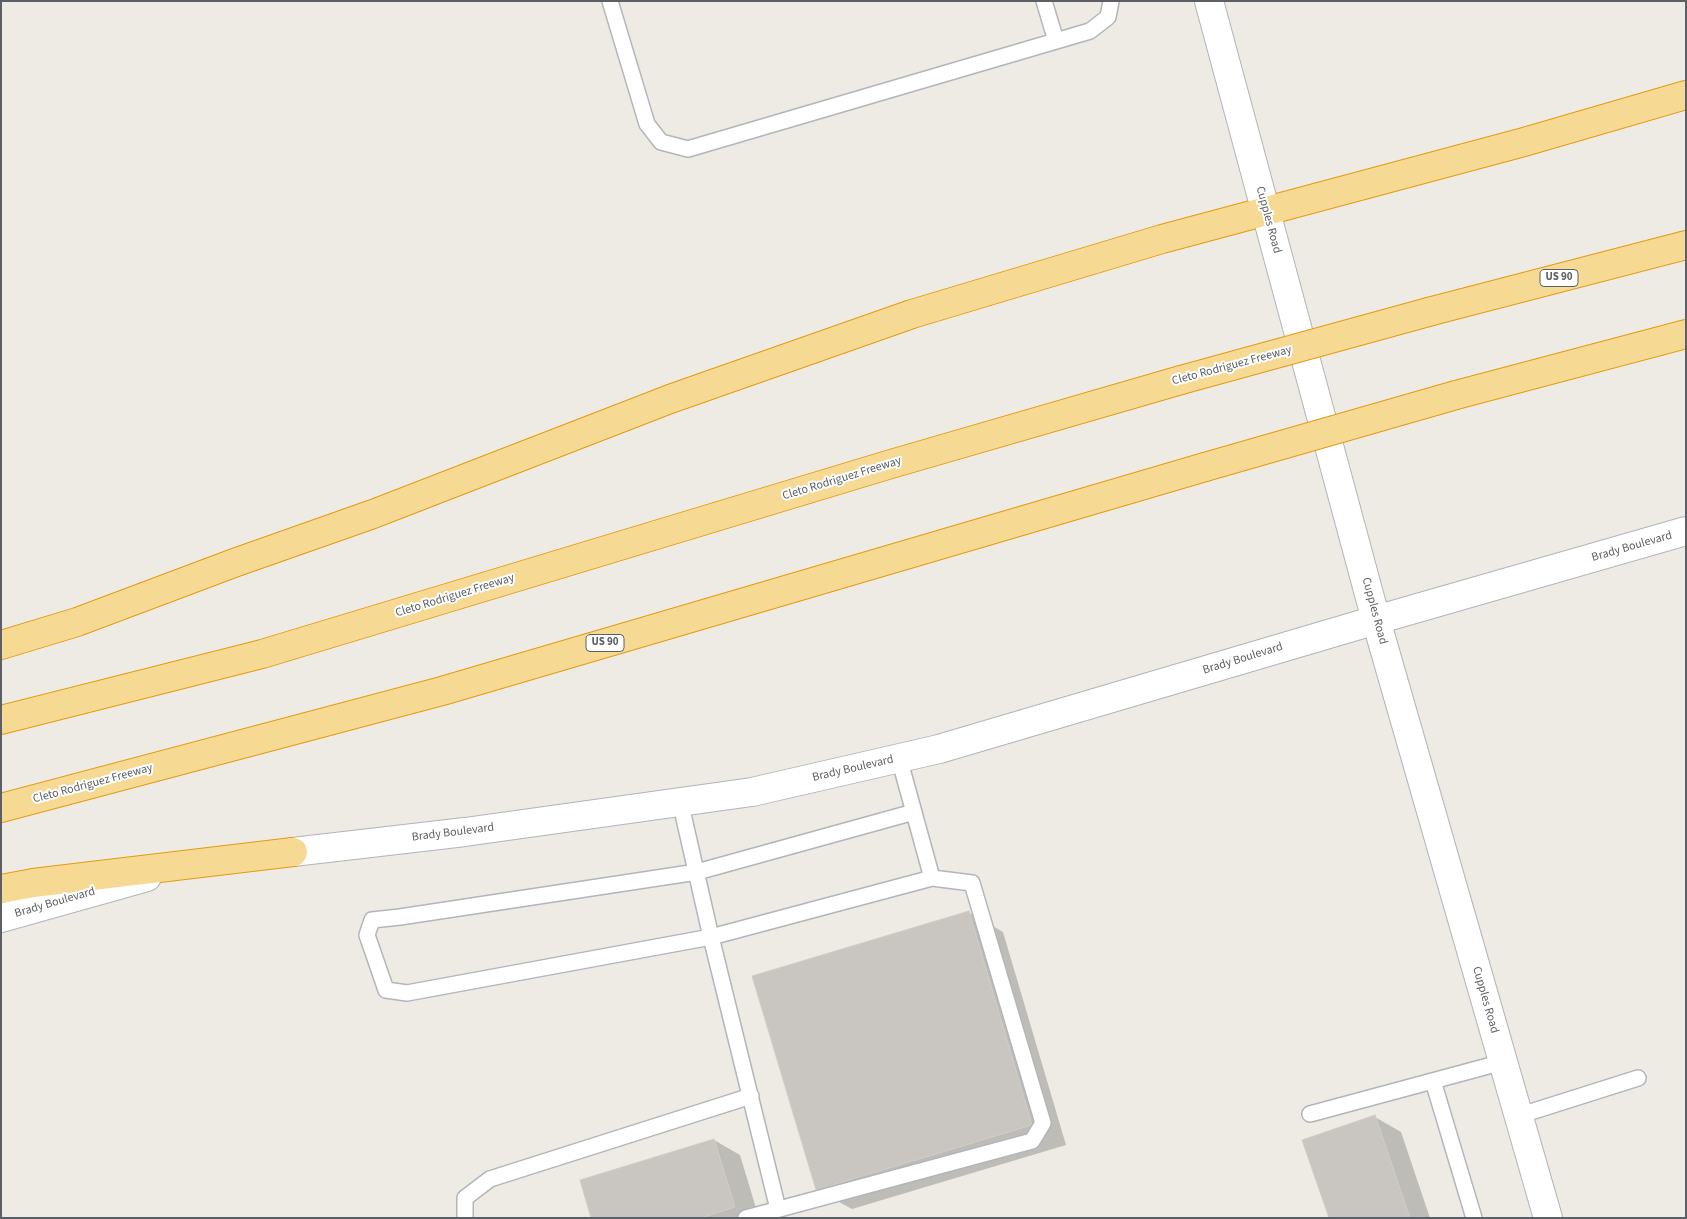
<!DOCTYPE html>
<style>
body{margin:0}
#map{position:relative;width:1687px;height:1219px;overflow:hidden;background:#eeebe5;font-family:"Source Sans 3",sans-serif}
canvas{display:block}
.frame{position:absolute;inset:0;border:2px solid #5c6064;pointer-events:none}
</style>
<div id="map">
<canvas width="1687" height="1219"></canvas>
<div class="frame"></div>
</div>
<script>
const c = document.querySelector('canvas').getContext('2d');
c.lineJoin = 'round';
function fill(path, color) { c.fillStyle = color; c.fill(path, 'evenodd'); }
const poly = rows => new Path2D(rows.map(r => 'M' + r).join(''));
function stroke(path, color, width, dash) { c.strokeStyle = color; c.lineWidth = width; c.lineCap = dash ? 'butt' : 'round'; c.setLineDash(dash || []); c.stroke(path); }
function write(font, color, halo, rows, align = 'center') {
  c.font = font + ' "Source Sans 3",sans-serif'; c.lineWidth = 4; c.setLineDash([]); c.textBaseline = 'middle'; c.strokeStyle = halo; c.fillStyle = color; for (const [text, x, y, turn = 0] of rows) {
    c.save(); c.translate(x, y); c.rotate((+turn || 0) * Math.PI / 180); c.textAlign = isNaN(turn) ? turn : align; if (halo) c.strokeText(text, 0, 0); c.fillText(text, 0, 0); c.restore();
  }
}
fill(poly([
 [968,912,1003,932,1066,1145,852,1209,817,1190,754,977],
 [1375,1117,1401,1132,1430,1218,1330,1218],
 [714,1140,740,1155,759,1218,593,1218]
]), '#0003');
const building = poly([
 [969,911,1032,1125,816,1190,752,976,969,911],
 [1375,1115,1410,1218,1329,1218,1302,1140,1375,1115],
 [714,1139,735,1207,701,1218,591,1218,580,1180,714,1139]
]);
fill(building, '#c9c6c2');
stroke(building, '#d2cdc3', 1);
const service = poly([
 [610,1,647,124,661,142,688,149,1090,31,1108,17,1111,1],
 [1044,1,1056,41],
 [899,758,932,878,711,937,407,993,386,990,367,935,372,920,400,917,697,872,914,812],
 [680,801,711,937,778,1209],
 [1433,1081,1474,1218],
 [1310,1114,1503,1062],
 [1518,1116,1638,1078],
 [465,1218,465,1198,490,1179,751,1096],
 [746,1218,1032,1141,1043,1123,972,883,932,878]
]);
const tertiary = poly([
 [1376,620,1548,1218],
 [1,918,147,877]
]);
const secondary = poly([
 [1209,1,1376,620],
 [293,852,465,832,752,792,939,749,1376,620,1686,531]
]);
const motorway = poly([
 [1432,311,1686,245],
 [1456,395,1686,334],
 [1,645,77,622,234,563,373,514,670,399,912,314,1162,239,1524,142,1686,95],
 [1,720,262,654,891,464,1181,380],
 [1,808,442,691,1205,467],
 [1,889,33,883,293,852]
]);
stroke(service, '#b2b5b9', 18);
stroke(tertiary, '#b2b5b9', 30);
stroke(secondary, '#b1b4b8', 30);
stroke(motorway, '#e39a10', 30);
stroke(service, '#fff', 15);
stroke(tertiary, '#fff', 28);
stroke(secondary, '#fff', 28);
stroke(motorway, '#f6da94', 28);
const motorwayBridge = poly([
 [1181,380,1432,311],
 [1205,467,1456,395]
]);
stroke(motorwayBridge, '#e39a10', 30, []);
stroke(motorwayBridge, '#f6da94', 28);
for (const [x, y, w] of [
 [1559,278,38],
 [605,643,38]
]) { const box = new Path2D(); box.roundRect(x - w / 2, y - 8.5, w, 17, 4); c.fillStyle = '#fff'; c.fill(box); stroke(box, '#5c6064', 1); }
write('bold 11px', '#5c6064', null, [
 ["US 90",1559,278],
 ["US 90",605,643]
]);
write('12px', '#5c6064', '#fff', [
 ["Cupples Road",1268,220,75],
 ["Cleto Rodriguez Freeway",1232,366,-15],
 ["Cleto Rodriguez Freeway",842,479,-17],
 ["Brady Boulevard",1632,547,-16],
 ["Cleto Rodriguez Freeway",455,596,-17],
 ["Cupples Road",1374,611,75],
 ["Brady Boulevard",1243,659,-17],
 ["Brady Boulevard",853,769,-13],
 ["Cleto Rodriguez Freeway",93,784,-15],
 ["Brady Boulevard",453,833,-7],
 ["Brady Boulevard",55,903,-16],
 ["Cupples Road",1485,1000,74]
]);
</script>
